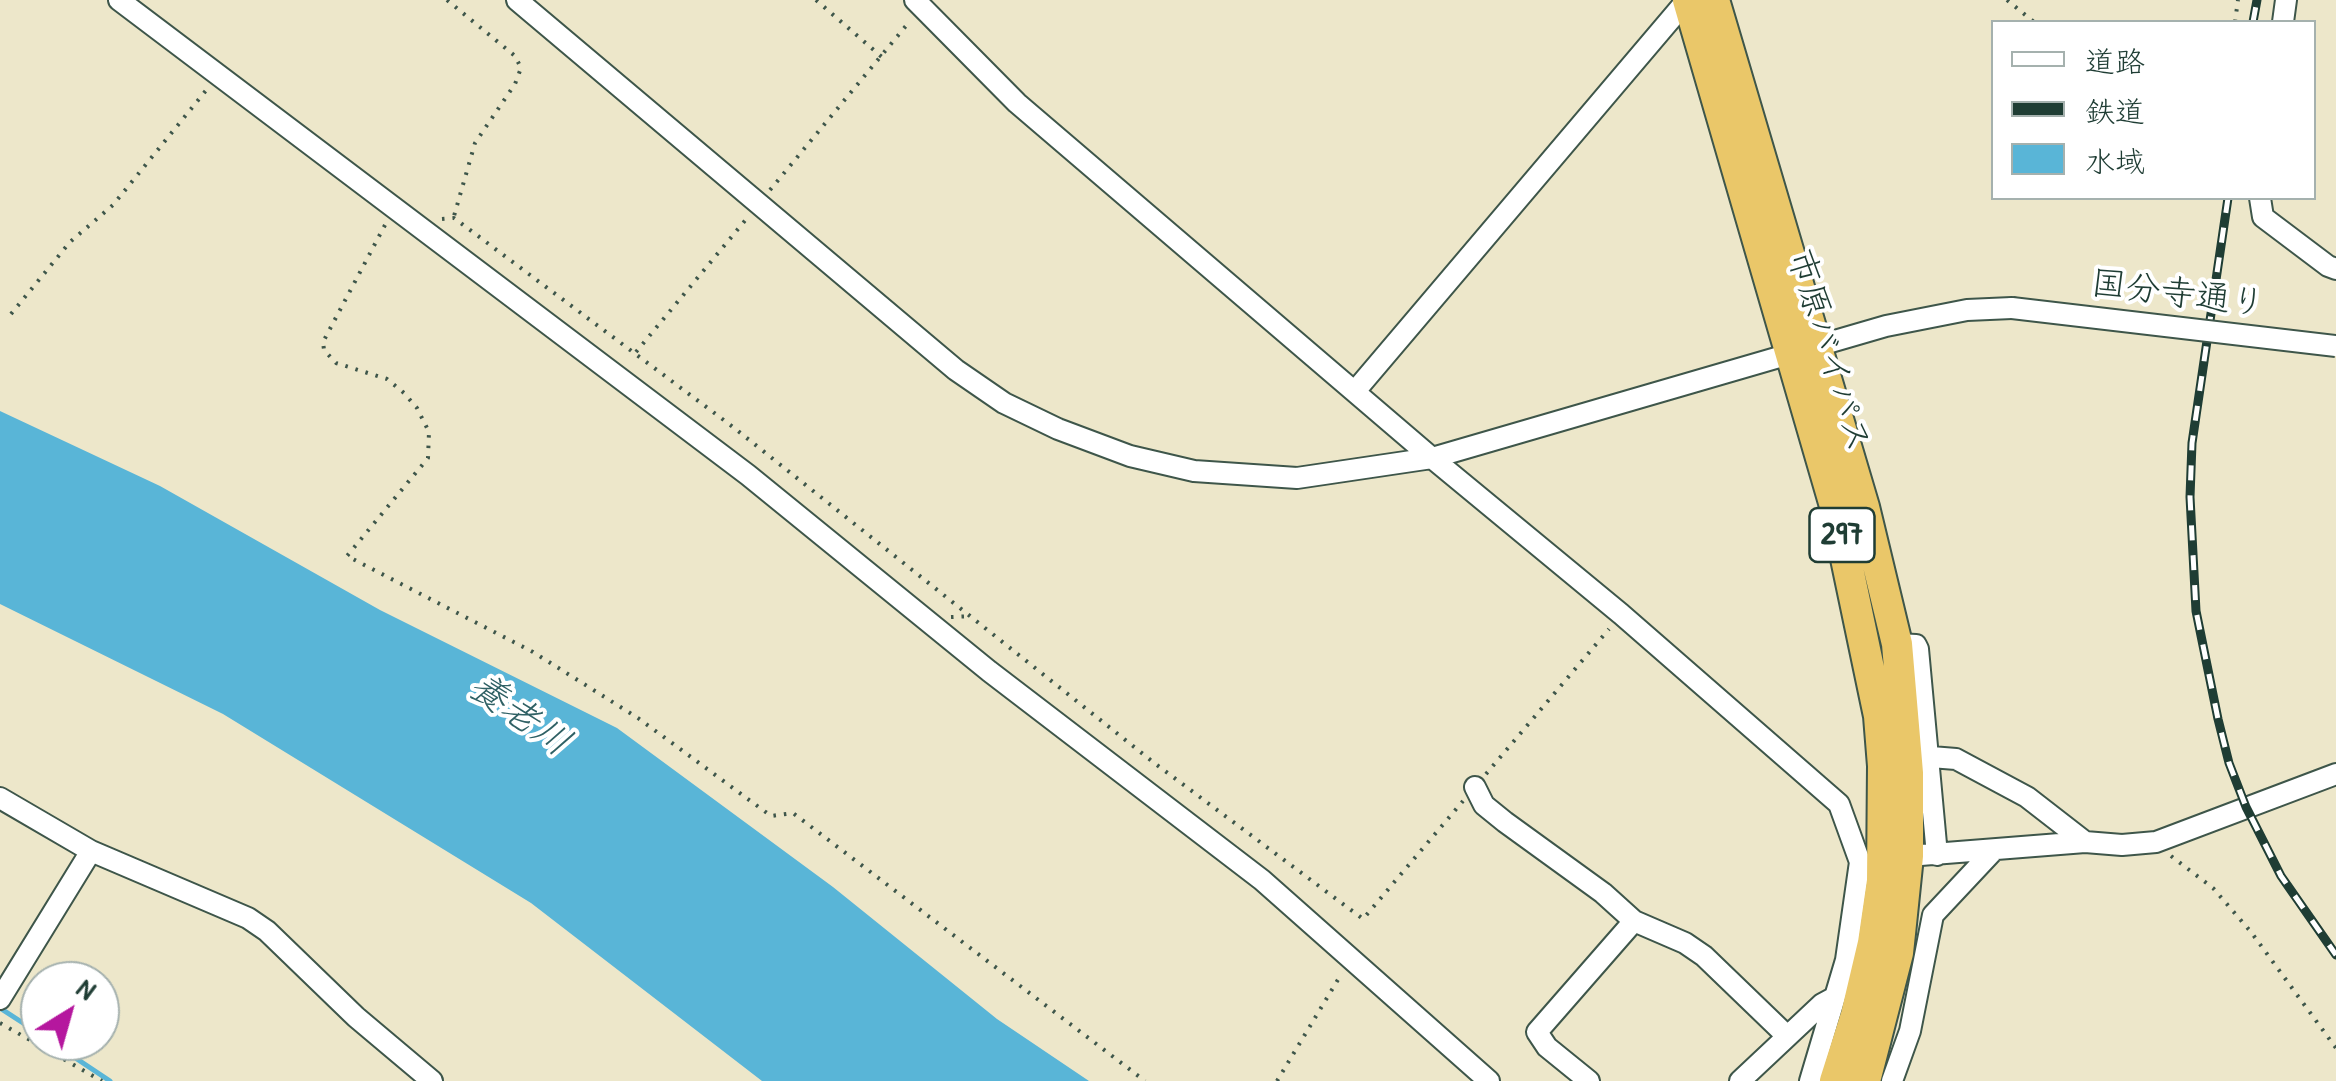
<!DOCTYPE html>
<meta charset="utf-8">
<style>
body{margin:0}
#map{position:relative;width:2336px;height:1081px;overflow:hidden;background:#ede7ca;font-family:"Patrick Hand","Klee One",sans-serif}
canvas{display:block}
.legend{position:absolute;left:1991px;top:20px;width:325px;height:180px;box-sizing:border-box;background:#fff;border:2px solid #a5b1ae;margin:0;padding:12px 18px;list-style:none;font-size:30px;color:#1f3d34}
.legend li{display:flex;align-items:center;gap:20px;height:50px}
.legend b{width:50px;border:2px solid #a5b1ae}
.north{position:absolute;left:20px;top:961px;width:100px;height:100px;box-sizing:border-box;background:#fff;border:2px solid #a5b1ae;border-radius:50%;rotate:37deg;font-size:28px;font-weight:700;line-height:40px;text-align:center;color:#1f3d34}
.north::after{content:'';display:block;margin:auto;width:35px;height:45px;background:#b5179e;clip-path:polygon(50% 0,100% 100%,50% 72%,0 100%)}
</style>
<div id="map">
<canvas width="2336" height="1081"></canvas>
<ul class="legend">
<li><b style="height:12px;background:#fff"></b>道路</li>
<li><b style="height:12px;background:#1f3d34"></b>鉄道</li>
<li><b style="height:28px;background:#59b5d7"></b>水域</li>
</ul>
<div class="north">N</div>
</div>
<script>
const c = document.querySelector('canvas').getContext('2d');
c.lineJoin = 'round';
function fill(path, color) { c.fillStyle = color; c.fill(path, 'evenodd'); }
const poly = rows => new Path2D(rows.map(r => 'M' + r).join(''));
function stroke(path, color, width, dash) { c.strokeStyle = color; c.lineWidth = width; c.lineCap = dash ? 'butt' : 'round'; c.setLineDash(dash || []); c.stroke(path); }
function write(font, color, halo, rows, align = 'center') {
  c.font = font + ' "Patrick Hand","Klee One",sans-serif'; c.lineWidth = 8; c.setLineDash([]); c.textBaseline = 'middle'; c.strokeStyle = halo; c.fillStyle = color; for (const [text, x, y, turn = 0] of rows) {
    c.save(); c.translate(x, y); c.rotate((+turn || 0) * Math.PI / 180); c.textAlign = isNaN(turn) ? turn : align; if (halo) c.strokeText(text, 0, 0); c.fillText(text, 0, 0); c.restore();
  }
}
fill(poly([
 [0,411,160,486,380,610,617,728,833,887,997,1019,1089,1081,762,1081,531,903,223,714,0,604]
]), '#59b5d7');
stroke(poly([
 [0,1008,40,1034],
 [50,1041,110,1081]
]), '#59b5d7', 5);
const minor = poly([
 [119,0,748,475,989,671,1262,880,1489,1081],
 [517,0,956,370,1004,403,1058,429,1130,456,1194,471,1297,478,1432,458,1886,326,1967,310,2012,308],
 [915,0,1017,103,1432,458,1621,614,1839,804,1860,862,1846,960,1810,1081],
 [2283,22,2286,0],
 [2260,198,2263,217,2328,266,2336,269],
 [1356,390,1687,0],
 [1897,644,1916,645,1918,649,1937,855],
 [1931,757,1956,759,2027,797,2085,842],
 [1475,787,1484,805,1505,822,1603,893,1634,921,1685,943,1704,956,1787,1036],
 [0,798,91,851,248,918,267,931,356,1017,432,1081],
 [1908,856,2085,842,2122,845,2156,842,2336,774],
 [0,999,91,851],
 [1589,1081,1547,1047,1537,1032,1634,921],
 [1740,1081,1822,1004,1835,997],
 [1892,1081,1910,1031,1933,915,1993,851]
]);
const highway = poly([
 [1688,0,1835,506,1879,716,1883,766,1882,881,1873,943,1856,1015,1835,1081],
 [1714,0,1864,507,1897,644,1908,773,1908,856,1898,953,1865,1081]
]);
stroke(minor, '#3e564a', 24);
stroke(highway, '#3e564a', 34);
stroke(poly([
 [447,0,515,56,521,68,515,84,475,143,454,216],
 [816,0,883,58],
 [2007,0,2034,22],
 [2235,22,2238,0],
 [770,190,910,21],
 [442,219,454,218,733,427,1153,762,1363,919,1463,801],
 [385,225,323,342,324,350,336,363,387,379,404,393,417,408,429,432,428,458,347,556,533,652,638,718,771,816,793,813,1145,1081],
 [11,314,70,242,113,205,208,88],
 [636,352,748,217],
 [951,617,972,616],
 [1486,774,1609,629],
 [2171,856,2213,888,2251,932,2336,1048],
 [0,1023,102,1081],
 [1277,1081,1342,973]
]), '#3e564a', 4, [2.5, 8]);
stroke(minor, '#fff', 20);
stroke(highway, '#eac769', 30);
const rail = poly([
 [2253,22,2257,0],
 [2228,198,2192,443,2190,497,2196,611,2218,719,2229,763,2246,807,2281,876,2336,955]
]);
stroke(rail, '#1f3d34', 9);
stroke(rail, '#fff', 5, [15]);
const minorBridge = poly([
 [2012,308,2336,346]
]);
stroke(minorBridge, '#3e564a', 24, []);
stroke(minorBridge, '#fff', 20);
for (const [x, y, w] of [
 [1842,535,65]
]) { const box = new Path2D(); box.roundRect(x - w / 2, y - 27, w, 54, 8); c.fillStyle = '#fff'; c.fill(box); stroke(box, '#1f3d34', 2.5); }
write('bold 32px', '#1f3d34', null, [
 ["297",1842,535]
]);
write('35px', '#1f3d34', '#fff', [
 ["国分寺通り",2178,295,7],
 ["市原バイパス",1828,351,73]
]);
write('italic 38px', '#306165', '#fff', [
 ["養老川",519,716,35]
]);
</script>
